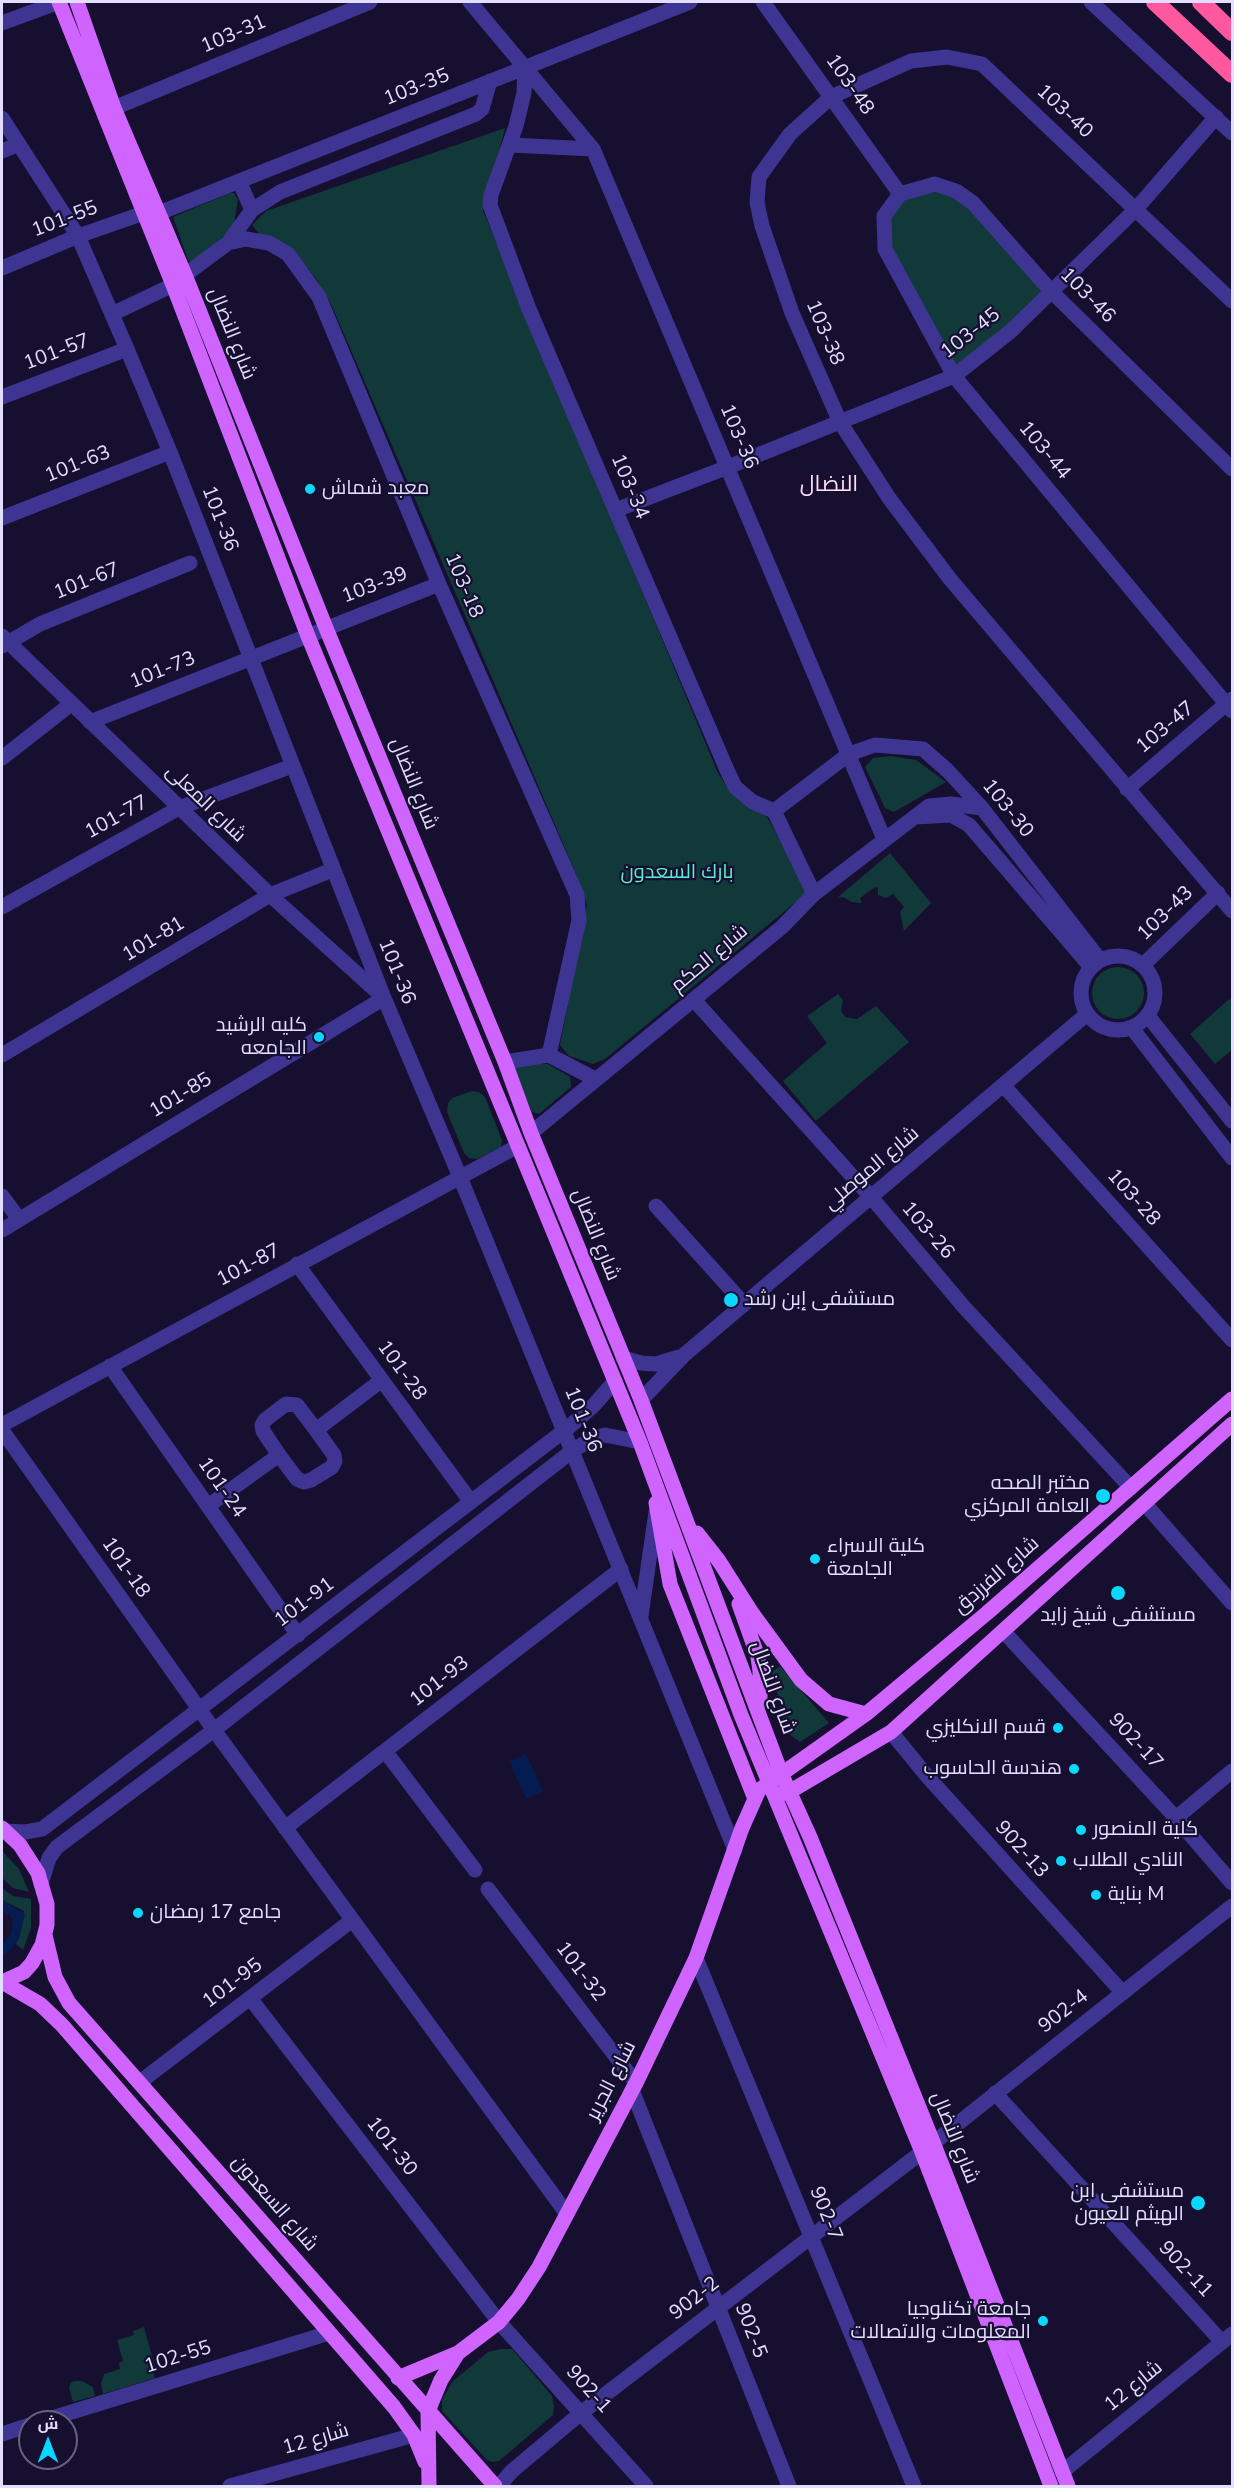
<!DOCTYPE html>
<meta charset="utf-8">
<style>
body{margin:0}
#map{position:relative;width:1234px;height:2488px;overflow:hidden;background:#160f2f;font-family:"Nunito Sans",Cairo,sans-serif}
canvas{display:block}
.frame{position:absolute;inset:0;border:3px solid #e3ddff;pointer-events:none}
.north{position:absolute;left:18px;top:2410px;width:60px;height:60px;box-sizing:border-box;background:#160f2f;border:2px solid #686182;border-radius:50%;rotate:0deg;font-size:16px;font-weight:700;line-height:24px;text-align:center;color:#e3ddff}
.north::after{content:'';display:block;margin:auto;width:21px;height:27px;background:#09d7ff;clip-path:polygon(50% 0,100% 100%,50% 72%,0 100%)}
</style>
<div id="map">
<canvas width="1234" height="2488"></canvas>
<div class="frame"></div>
<div class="north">ش</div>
</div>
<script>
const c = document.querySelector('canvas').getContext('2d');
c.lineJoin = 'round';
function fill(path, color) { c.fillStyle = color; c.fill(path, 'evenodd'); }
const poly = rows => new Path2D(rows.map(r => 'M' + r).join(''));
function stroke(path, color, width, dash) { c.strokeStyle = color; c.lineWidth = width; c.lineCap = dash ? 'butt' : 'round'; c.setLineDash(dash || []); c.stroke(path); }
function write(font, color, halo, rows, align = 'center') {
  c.font = font + ' "Nunito Sans",Cairo,sans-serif'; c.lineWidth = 4.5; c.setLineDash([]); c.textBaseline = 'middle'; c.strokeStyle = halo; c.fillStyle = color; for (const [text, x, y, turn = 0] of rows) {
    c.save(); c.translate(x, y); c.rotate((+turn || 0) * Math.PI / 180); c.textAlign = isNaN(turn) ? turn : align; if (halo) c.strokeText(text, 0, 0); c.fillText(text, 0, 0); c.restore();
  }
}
fill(poly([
 [505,128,483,211,718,773,729,791,767,817,808,892,605,1059,593,1064,569,1056,560,1045,587,905,574,869,332,306,317,280,296,254,262,238,252,225,266,211],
 [935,184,956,191,1051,291,954,376,885,249,884,216,900,194],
 [230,193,234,193,238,200,234,223,226,234,194,263,191,263,188,260,173,217],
 [891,756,916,760,946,782,894,812,885,808,865,767,873,758],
 [890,853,931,903,904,931,900,912,904,907,893,894,886,898,878,895,878,888,875,887,860,898,862,903,852,902,843,897,837,898],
 '1092 993a26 26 0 1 1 52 0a26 26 0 1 1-52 0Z',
 [838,994,843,1000,841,1011,845,1017,857,1019,876,1006,909,1042,816,1121,783,1081,827,1043,807,1016],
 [1232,999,1232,1050,1215,1064,1190,1034,1228,1000],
 [518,1064,548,1064,570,1077,571,1087,539,1114,532,1112,513,1066],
 [472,1091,479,1092,485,1097,502,1140,501,1147,477,1159,469,1158,464,1153,447,1112,448,1103,452,1098],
 [780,1666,829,1723,800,1742,782,1729,780,1703,772,1675,773,1671],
 [2,1851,19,1869,29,1892,13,1888,2,1878],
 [2,1888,13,1896,31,1899,31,1928,23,1950,16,1944,24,1911,2,1900],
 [144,2327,155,2367,152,2369,155,2378,103,2394,101,2384,104,2374,120,2369,119,2363,123,2361,117,2340,134,2335,133,2331],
 [500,2349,512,2349,552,2396,554,2406,553,2415,499,2461,493,2462,487,2460,442,2411,442,2400,452,2382,488,2352],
 [75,2381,82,2381,93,2387,95,2396,73,2402,69,2388,71,2382]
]), '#11393a');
fill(poly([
 [526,1754,543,1791,526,1799,509,1761],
 [2,1900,25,1914,19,1939,11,1949,2,1956,2,1945,11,1934,13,1922,10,1915,2,1911]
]), '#051c52');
stroke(poly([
 [470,2,593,149,884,839],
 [763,2,900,194],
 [1091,2,1232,133],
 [2,23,59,2],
 [525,67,524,93,516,126,491,195,490,205,529,309,727,770,735,787,753,802,774,811,814,894],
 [114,108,370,2],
 [2,118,78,236,127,349,170,452,384,998,460,1177,735,1850],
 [510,145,593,149],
 [2,151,19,144],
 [239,181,252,210],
 [900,194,884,216,885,249,954,376,1232,711],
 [900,194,935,184,956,191,973,203,1051,291,1232,469],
 [159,213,690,2],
 [228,243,252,210,280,192,476,114,482,109,490,81],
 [2,268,78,236,144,213],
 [185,275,228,243,246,239,269,243,288,254,319,297,439,584,577,895,579,920,549,1055],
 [1232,301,982,64,947,57,911,61,831,97,790,134,759,177,757,202,762,226,792,313,840,422,889,498,950,579,1232,911],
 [112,314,173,285],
 [2,397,127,349],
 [616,510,728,467,954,376,1011,331,1136,209,1216,117],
 [2,518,170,452],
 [2,636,270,895,384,998,2,1230],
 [2,646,40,624,190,563],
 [90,722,439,584],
 [2,758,71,704],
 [1127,789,1232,699],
 [774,811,849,754,875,745,923,749,948,771,982,808,1100,960],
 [915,817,951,815,969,825,1091,967],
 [2,907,179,808,292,766],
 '1081 993a37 37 0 1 1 74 0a37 37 0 1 1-74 0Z',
 [1143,965,1218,893],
 [694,1000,871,1197,964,1307,1131,1488],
 [1148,1016,1232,1121],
 [1132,1028,1232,1158],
 [2,1055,270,895,332,870],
 [505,1062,549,1055,595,1079],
 [1003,1085,1232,1340],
 [531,1133,782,927,814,894,929,806,951,804,982,808],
 [2,1196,19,1219],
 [656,1206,744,1304],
 [297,1264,471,1502],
 [623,1358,641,1363,656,1364,679,1357],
 [110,1366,298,1635],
 [641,1400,684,1355,1087,1014],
 [2,1425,518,1146],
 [2,1430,214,1730,567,2214],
 [279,1455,263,1431,262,1425,265,1420,286,1404,297,1405,316,1430],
 [1145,1504,1232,1603],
 [208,1506,279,1455,297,1479,304,1482,311,1480,332,1467,335,1461,334,1455,316,1430,382,1380],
 [641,1616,656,1512],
 [1004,1632,1176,1818,1232,1883],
 [891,1732,927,1776,1123,1993],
 [385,1751,475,1870],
 [1176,1818,1232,1771],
 [285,1828,621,1569],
 [6,1831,25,1832,42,1829,569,1427,594,1405,615,1381],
 [41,1884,49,1858,57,1847,214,1730,572,1451,593,1438,605,1435,640,1442],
 [488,1889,636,2083],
 [696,1958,914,2486],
 [250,1998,499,2322,646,2486],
 [140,2082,351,1921],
 [632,2090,789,2486],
 [995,2093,1222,2342],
 [39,2422,329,2333],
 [2,2434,30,2425],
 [1062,2472,1232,2334],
 [230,2486,414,2435],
 [499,2486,512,2471,581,2413,922,2152,1232,1906]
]), '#3e3593', 15);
stroke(poly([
 [59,2,173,285,308,636,640,1442,741,1715,922,2152,1051,2486],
 [77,2,114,108,185,275,326,628,505,1062,531,1133,641,1400,781,1773,810,1837,933,2142,1068,2486],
 [656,1503,670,1584,755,1799],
 [697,1533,719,1561,752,1613,801,1680,829,1704,866,1714],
 [739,1604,758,1657,760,1671,760,1702],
 [781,1794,789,1792,891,1732,1232,1424],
 [2,1828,20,1845,38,1873,47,1904,47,1925,42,1945,32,1963,24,1972,2,1982],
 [45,1935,55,1977,69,2003,495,2486],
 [2,1982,40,2004,62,2025,394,2407,414,2435,425,2462],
 [398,2378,458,2353],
 [429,2486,428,2411,441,2380,458,2353,499,2322,518,2299,539,2267,636,2083,696,1958,742,1828,759,1790,866,1714,987,1613,1232,1399]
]), '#cf64ff', 15);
stroke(poly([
 [1155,2,1232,74],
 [1201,2,1232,32]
]), '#ff589e', 18);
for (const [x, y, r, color] of [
 [310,489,6,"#09d7ff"],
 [319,1037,6,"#09d7ff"],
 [731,1300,8,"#09d7ff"],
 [1103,1496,8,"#09d7ff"],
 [815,1559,6,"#09d7ff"],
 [1118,1593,8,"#09d7ff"],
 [1058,1728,6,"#09d7ff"],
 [1074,1769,6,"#09d7ff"],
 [1081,1830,6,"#09d7ff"],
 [1061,1861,6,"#09d7ff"],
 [1096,1895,6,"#09d7ff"],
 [138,1913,6,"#09d7ff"],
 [1198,2203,8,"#09d7ff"],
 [1043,2321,6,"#09d7ff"]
]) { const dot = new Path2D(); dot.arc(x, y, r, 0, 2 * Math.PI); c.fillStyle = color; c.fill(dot); stroke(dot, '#160f2f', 2); }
write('20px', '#e3ddff', '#160f2f', [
 ["103-31",234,35,-23],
 ["103-48",849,85,55],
 ["103-35",417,88,-22],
 ["103-40",1064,112,43],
 ["101-55",65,220,-21],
 ["103-46",1087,296,45],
 ["103-38",824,333,67],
 ["شارع النضال",231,334,68],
 ["103-45",971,334,-38],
 ["101-57",57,353,-21],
 ["103-36",738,437,67],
 ["103-44",1044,451,50],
 ["101-63",78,465,-22],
 ["103-34",629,487,67],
 ["101-36",219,519,69],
 ["101-67",87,582,-22],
 ["103-39",375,586,-21],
 ["103-18",463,586,67],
 ["101-73",163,671,-22],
 ["103-47",1166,728,-40],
 ["شارع النضال",413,784,68],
 ["شارع المعلى",205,804,44],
 ["103-30",1007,809,51],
 ["101-77",117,818,-29],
 ["103-43",1166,914,-44],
 ["101-81",154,940,-31],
 ["شارع الحكم",710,959,-40],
 ["101-36",396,972,68],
 ["101-85",181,1096,-31],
 ["شارع الموصلي",872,1169,-40],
 ["103-28",1133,1198,48],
 ["103-26",927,1231,49],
 ["شارع النضال",595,1235,68],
 ["101-87",249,1266,-28],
 ["101-28",401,1371,54],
 ["101-36",582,1420,68],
 ["101-24",221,1488,55],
 ["101-18",125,1568,55],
 ["شارع الفرزدق",997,1576,-41],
 ["101-91",305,1603,-37],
 ["101-93",440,1682,-38],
 ["شارع النضال",772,1688,70],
 ["902-17",1135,1742,47],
 ["902-13",1021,1850,48],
 ["101-32",580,1972,53],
 ["101-95",233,1984,-37],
 ["902-4",1064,2012,-38],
 ["شارع الجرير",612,2081,-63],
 ["شارع النضال",954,2138,68],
 ["101-30",391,2147,52],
 ["شارع السعدون",274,2204,49],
 ["902-7",825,2214,68],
 ["902-11",1185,2270,47],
 ["902-2",695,2299,-38],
 ["902-5",750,2331,69],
 ["102-55",178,2358,-17],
 ["شارع 12",1134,2387,-39],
 ["902-1",588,2390,48],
 ["شارع 12",316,2440,-16]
]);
write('20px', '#e3ddff', '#160f2f', [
 ["معبد شماش",322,489],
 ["كليه الرشيد",307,1026,"right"],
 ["الجامعه",307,1049,"right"],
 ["مستشفى إبن رشد",744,1300],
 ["مختبر الصحه",1090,1484,"right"],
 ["العامة المركزي",1090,1507,"right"],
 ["كلية الاسراء",827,1547],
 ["الجامعة",827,1570],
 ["مستشفى شيخ زايد",1118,1616,"center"],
 ["قسم الانكليزي",1046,1728,"right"],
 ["هندسة الحاسوب",1062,1769,"right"],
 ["كلية المنصور",1093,1830],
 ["النادي الطلاب",1073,1861],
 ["بناية M",1108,1895],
 ["جامع 17 رمضان",150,1913],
 ["مستشفى ابن",1184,2192,"right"],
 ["الهيثم للعيون",1184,2215,"right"],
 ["جامعة تكنلوجيا",1031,2310,"right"],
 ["المعلومات والاتصالات",1031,2333,"right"]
], 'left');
write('20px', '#5aedd2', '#160f2f', [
 ["بارك السعدون",677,873]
]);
write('22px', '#ffdff1', '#160f2f', [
 ["النضال",829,486]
]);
</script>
